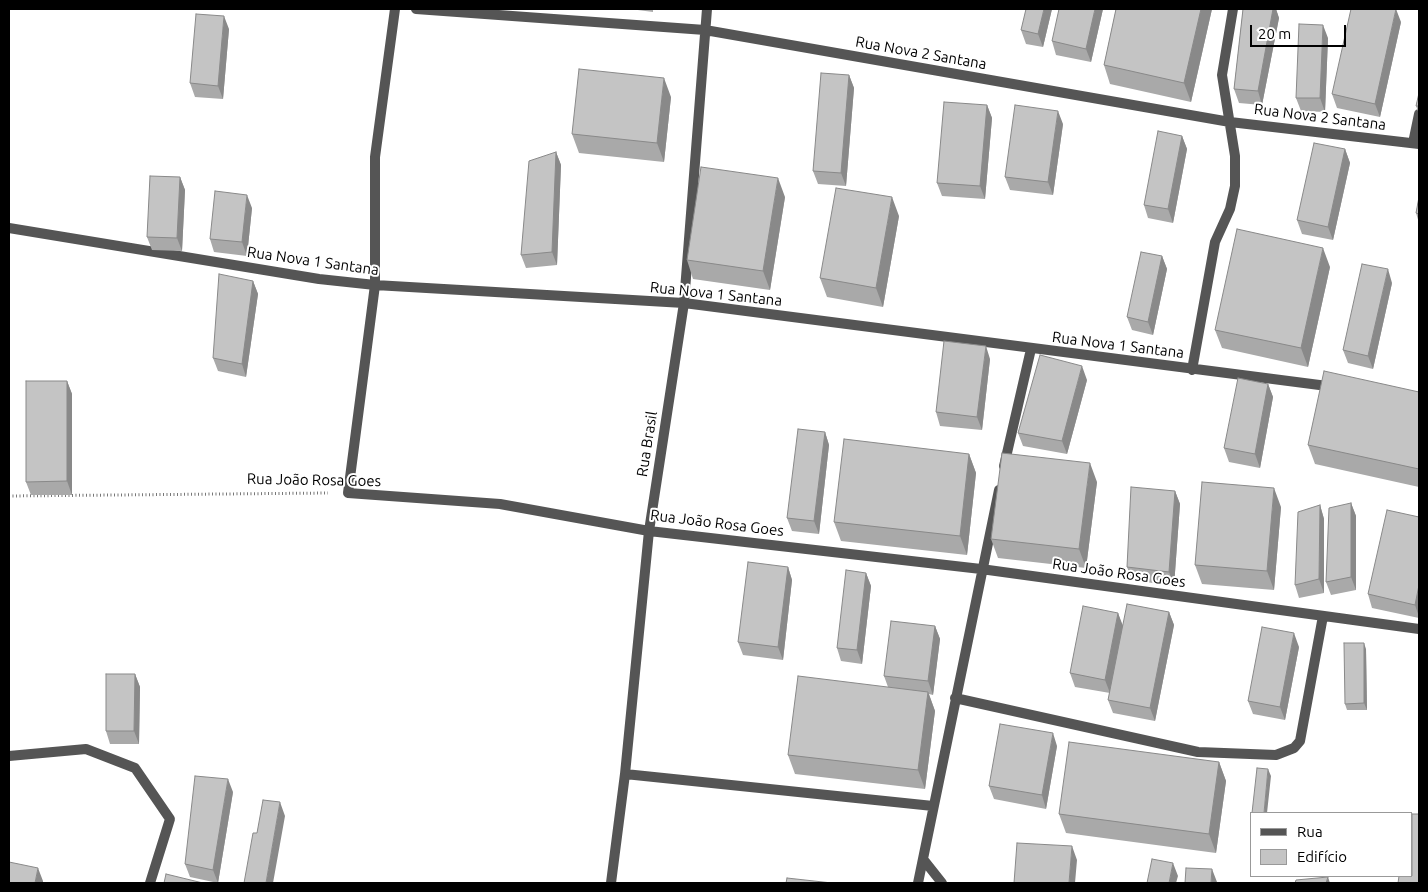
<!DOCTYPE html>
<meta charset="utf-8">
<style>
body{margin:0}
#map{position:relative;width:1428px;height:892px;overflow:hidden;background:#fff;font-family:Ubuntu,sans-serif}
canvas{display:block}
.frame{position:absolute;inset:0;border:10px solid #000;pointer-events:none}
.legend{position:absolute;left:1250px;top:812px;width:162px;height:65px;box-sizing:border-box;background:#fff;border:1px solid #999;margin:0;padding:6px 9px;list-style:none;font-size:15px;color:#000}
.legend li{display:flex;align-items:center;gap:10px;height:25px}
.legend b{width:25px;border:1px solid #999}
.scale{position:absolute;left:1250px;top:25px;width:96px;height:22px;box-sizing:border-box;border:2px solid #000;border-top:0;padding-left:6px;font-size:15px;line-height:18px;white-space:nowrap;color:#000;-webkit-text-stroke:4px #fff;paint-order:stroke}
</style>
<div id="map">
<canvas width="1428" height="892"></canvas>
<div class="frame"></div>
<ul class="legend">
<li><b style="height:6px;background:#555"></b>Rua</li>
<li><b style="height:14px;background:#c4c4c4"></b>Edifício</li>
</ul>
<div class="scale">20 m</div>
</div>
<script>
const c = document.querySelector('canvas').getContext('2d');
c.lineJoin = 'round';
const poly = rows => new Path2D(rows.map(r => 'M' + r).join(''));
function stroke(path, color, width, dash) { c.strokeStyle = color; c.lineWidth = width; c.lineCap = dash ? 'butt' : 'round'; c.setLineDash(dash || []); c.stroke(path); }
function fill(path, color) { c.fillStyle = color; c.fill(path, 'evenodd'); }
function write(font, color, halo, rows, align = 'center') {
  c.font = font + ' Ubuntu,sans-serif'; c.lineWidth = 4; c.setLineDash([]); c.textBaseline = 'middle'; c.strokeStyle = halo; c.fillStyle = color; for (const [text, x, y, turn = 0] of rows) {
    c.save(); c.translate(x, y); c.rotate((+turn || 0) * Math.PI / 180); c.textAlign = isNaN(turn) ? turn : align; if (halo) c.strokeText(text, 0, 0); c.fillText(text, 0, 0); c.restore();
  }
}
stroke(poly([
 [9,496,328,493]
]), '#777', 3, [1, 2.5]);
stroke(poly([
 [395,9,375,157,375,285,348,493,500,504,649,531,981,569,1419,629],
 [416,9,705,30,1230,122,1419,144],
 [1413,143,1419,114],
 [9,228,319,279,375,285,684,303,1335,387],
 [1192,370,1215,242,1230,209,1235,186,1235,156,1222,75,1233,9],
 [1004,466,1031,349],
 [955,698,1198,752,1276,755,1294,748,1300,741,1323,616],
 [9,756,86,749,135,768,170,819,150,883],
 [625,774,933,806],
 [923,859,942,883],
 [611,883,625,774,649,531,684,303,707,9],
 [918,883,999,490]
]), '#555', 10);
fill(poly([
 [630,9,653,9,653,12],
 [1052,9,1043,47,1026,44,1021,30],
 [1103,9,1091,62,1056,55,1052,41],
 [1116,9,1212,9,1191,102,1110,84,1104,65],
 [1243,9,1276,9,1279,18,1262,105,1239,103,1234,89],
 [1401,22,1380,117,1337,108,1332,94],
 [229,29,223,99,195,97,190,83],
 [1328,38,1325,112,1301,111,1296,98],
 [849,75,854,88,846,186,818,184,813,171],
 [1419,93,1419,114,1416,106],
 [671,97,664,162,579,153,572,134],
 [987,105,992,118,985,199,942,196,937,183],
 [1063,124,1053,195,1010,190,1005,177],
 [1182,136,1187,149,1173,223,1148,218,1144,205],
 [1345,149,1350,163,1333,240,1302,234,1297,220],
 [556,152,561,165,557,265,526,268,521,255],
 [180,177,185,190,182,251,152,250,147,237],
 [785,197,770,290,693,279,687,260],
 [1419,197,1419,223,1416,213],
 [252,208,247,256,214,252,210,239],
 [899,216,883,307,827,297,820,278],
 [1162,256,1167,269,1153,335,1132,330,1127,317],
 [1330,267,1308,367,1222,348,1215,330],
 [253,281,258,294,246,377,218,371,213,358],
 [1392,283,1373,369,1348,363,1343,350],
 [990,359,982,430,940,426,936,412],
 [1087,380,1067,454,1023,446,1018,433],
 [67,381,72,394,72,495,31,495,26,482],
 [1268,384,1273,397,1260,468,1229,462,1224,448],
 [1419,392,1419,487,1315,464,1308,445],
 [825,432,829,445,819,534,792,531,787,518],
 [969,454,976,473,967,555,841,541,834,522],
 [1097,482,1086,568,998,558,991,539],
 [1175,491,1180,504,1174,586,1132,580,1127,567],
 [1351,503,1356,516,1356,590,1331,595,1326,582],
 [1320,505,1324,519,1324,593,1299,598,1295,585],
 [1281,507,1274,590,1202,584,1195,565],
 [1419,517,1419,618,1372,608,1368,594],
 [788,567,792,580,783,660,743,655,738,642],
 [866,573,871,586,862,664,841,661,837,648],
 [1169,612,1174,625,1155,721,1113,713,1108,700,1110,693,1075,687,1070,673,1118,613,1122,625],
 [935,626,940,639,933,695,929,694,935,711,925,789,795,774,788,755,888,687,884,676],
 [1299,647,1285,720,1253,714,1248,701],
 [1366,649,1367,710,1347,710,1345,704],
 [135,674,140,687,139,744,110,744,106,731],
 [1057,746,1046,809,994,799,989,786],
 [1219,762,1226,781,1216,853,1066,833,1059,814],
 [233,792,218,883,190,877,185,864]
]), '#a9a9a9');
fill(poly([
 [1044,9,1052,9,1043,47,1038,34],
 [1095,9,1103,9,1091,62,1086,49],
 [1201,9,1212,9,1191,102,1184,83],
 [1273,9,1276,9,1279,18,1262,105,1258,91],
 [1396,9,1401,22,1380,117,1375,104],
 [224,16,229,29,223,99,218,86],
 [1323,25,1328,38,1325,112,1320,98],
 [849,75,854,88,846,186,841,173],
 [664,78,671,97,664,162,657,143],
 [987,105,992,118,985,199,980,186],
 [1058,111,1063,124,1053,195,1048,182],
 [1182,136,1187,149,1173,223,1168,209],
 [1345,149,1350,163,1333,240,1328,227],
 [556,152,561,165,557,265,552,252],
 [180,177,185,190,182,251,177,238],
 [778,178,785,197,770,290,763,271],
 [247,195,252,208,247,256,242,242],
 [892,197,899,216,883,307,876,288],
 [1323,248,1330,267,1308,367,1301,348],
 [1162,256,1167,269,1153,335,1148,322],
 [1388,269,1392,283,1373,369,1368,356],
 [253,281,258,294,246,377,242,364],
 [986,346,990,359,982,430,977,417],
 [1082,366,1087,380,1067,454,1062,441],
 [67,381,72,394,72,495,67,481],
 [1268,384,1273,397,1260,468,1255,454],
 [825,432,829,445,819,534,814,521],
 [969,454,976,473,967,555,960,536],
 [1090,463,1097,482,1086,568,1079,549],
 [1274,488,1281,507,1274,590,1267,571],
 [1175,491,1180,504,1174,586,1169,572],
 [1351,503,1356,516,1356,590,1351,577],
 [1320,505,1324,519,1324,593,1319,579],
 [788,567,792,580,783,660,778,647],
 [866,573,871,586,862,664,857,650],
 [1419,585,1419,617,1415,605],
 [1169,612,1174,625,1155,721,1150,708],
 [1118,613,1123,626,1110,693,1105,680],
 [935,626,940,639,933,695,928,681],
 [1294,633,1299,647,1285,720,1280,707],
 [1364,643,1366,649,1367,710,1364,703],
 [135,674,140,687,139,744,134,731],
 [928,692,935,711,925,789,918,770],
 [1053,733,1057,746,1046,809,1042,795],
 [1219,762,1226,781,1216,853,1209,834],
 [1268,769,1271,776,1267,813,1264,813],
 [228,779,233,792,218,883,213,870],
 [280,802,285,816,273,883,266,883],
 [1072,846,1077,860,1075,883,1069,883],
 [1173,863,1178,876,1176,883,1169,883],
 [38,868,43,881,43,883,35,883],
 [1212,869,1217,882,1217,883,1211,883],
 [1328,877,1330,883,1326,883]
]), '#898989');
const building = poly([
 [1026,9,1044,9,1038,34,1021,30,1026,9],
 [1059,9,1095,9,1086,49,1052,41,1059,9],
 [1116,9,1201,9,1184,83,1104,65,1116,9],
 [1243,9,1273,9,1258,91,1234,89,1243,9],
 [1351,9,1396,9,1375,104,1332,94,1351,9],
 [196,14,224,16,218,86,190,83,196,14],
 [1299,24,1323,25,1320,98,1296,98,1299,24],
 [579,69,664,78,657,143,572,134,579,69],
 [821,73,849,75,841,173,813,171,821,73],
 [1419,93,1419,106,1416,106,1419,93],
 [944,102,987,105,980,186,937,183,944,102],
 [1015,105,1058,111,1048,182,1005,177,1015,105],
 [1158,131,1182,136,1168,209,1144,205,1158,131],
 [1314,143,1345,149,1328,227,1297,220,1314,143],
 [556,152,552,252,521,255,529,161,556,152],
 [701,167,778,178,763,271,687,260,701,167],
 [150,176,180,177,177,238,147,237,150,176],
 [836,188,892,197,876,288,820,278,836,188],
 [215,191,247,195,242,242,210,239,215,191],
 [1419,197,1419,214,1416,213,1419,197],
 [1237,229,1323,248,1301,348,1215,330,1237,229],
 [1141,252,1162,256,1148,322,1127,317,1141,252],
 [1362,264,1388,269,1368,356,1343,350,1362,264],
 [219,274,253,281,242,364,213,358,219,274],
 [944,341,986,346,977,417,936,412,944,341],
 [1040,355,1082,366,1062,441,1018,433,1040,355],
 [1324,371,1419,392,1419,469,1308,445,1324,371],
 [1238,378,1268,384,1255,454,1224,448,1238,378],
 [26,381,67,381,67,481,26,482,26,381],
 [798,429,825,432,814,521,787,518,798,429],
 [844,439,969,454,960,536,834,522,844,439],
 [1002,453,1090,463,1079,549,991,539,1002,453],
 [1202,482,1274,488,1267,571,1195,565,1202,482],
 [1131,487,1175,491,1169,572,1127,567,1131,487],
 [1351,503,1351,577,1326,582,1329,508,1351,503],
 [1320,505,1319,579,1295,585,1298,512,1320,505],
 [1387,510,1419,517,1419,585,1415,605,1368,594,1387,510],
 [748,562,788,567,778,647,738,642,748,562],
 [846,570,866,573,857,650,837,648,846,570],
 [1127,604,1169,612,1150,708,1108,700,1127,604],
 [1083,606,1118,613,1105,680,1070,673,1083,606],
 [891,621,935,626,928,681,884,676,891,621],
 [1262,627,1294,633,1280,707,1248,701,1262,627],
 [1344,643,1364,643,1364,703,1345,704,1344,643],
 [106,674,135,674,134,731,106,731,106,674],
 [798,676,928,692,918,770,788,755,798,676],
 [1000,724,1053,733,1042,795,989,786,1000,724],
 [1069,742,1219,762,1209,834,1059,814,1069,742],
 [1257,768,1268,769,1264,813,1252,813,1257,768],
 [195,776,228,779,213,870,185,864,195,776],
 [263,800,280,802,266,883,244,883,253,833,257,833,263,800],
 [1412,814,1419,814,1419,883,1398,883,1399,876,1412,876,1412,814],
 [1017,843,1072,846,1069,883,1014,883,1017,843],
 [1152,859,1173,863,1169,883,1147,883,1152,859],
 [9,862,38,868,35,883,9,883,9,862],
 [1186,868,1212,869,1211,883,1185,883,1186,868],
 [166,874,203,883,164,883,166,874],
 [1328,877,1326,883,1295,883,1296,880,1328,877],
 [787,878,832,883,786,883,787,878]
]);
fill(building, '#c4c4c4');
stroke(building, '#898989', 1);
write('15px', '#000', '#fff', [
 ["Rua Nova 2 Santana",921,53,10],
 ["Rua Nova 2 Santana",1320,117,7],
 ["Rua Nova 1 Santana",313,261,8],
 ["Rua Nova 1 Santana",716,294,6],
 ["Rua Nova 1 Santana",1118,345,7],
 ["Rua Brasil",647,444,-81],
 ["Rua João Rosa Goes",314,480,1],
 ["Rua João Rosa Goes",717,523,7],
 ["Rua João Rosa Goes",1119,573,8]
]);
</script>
